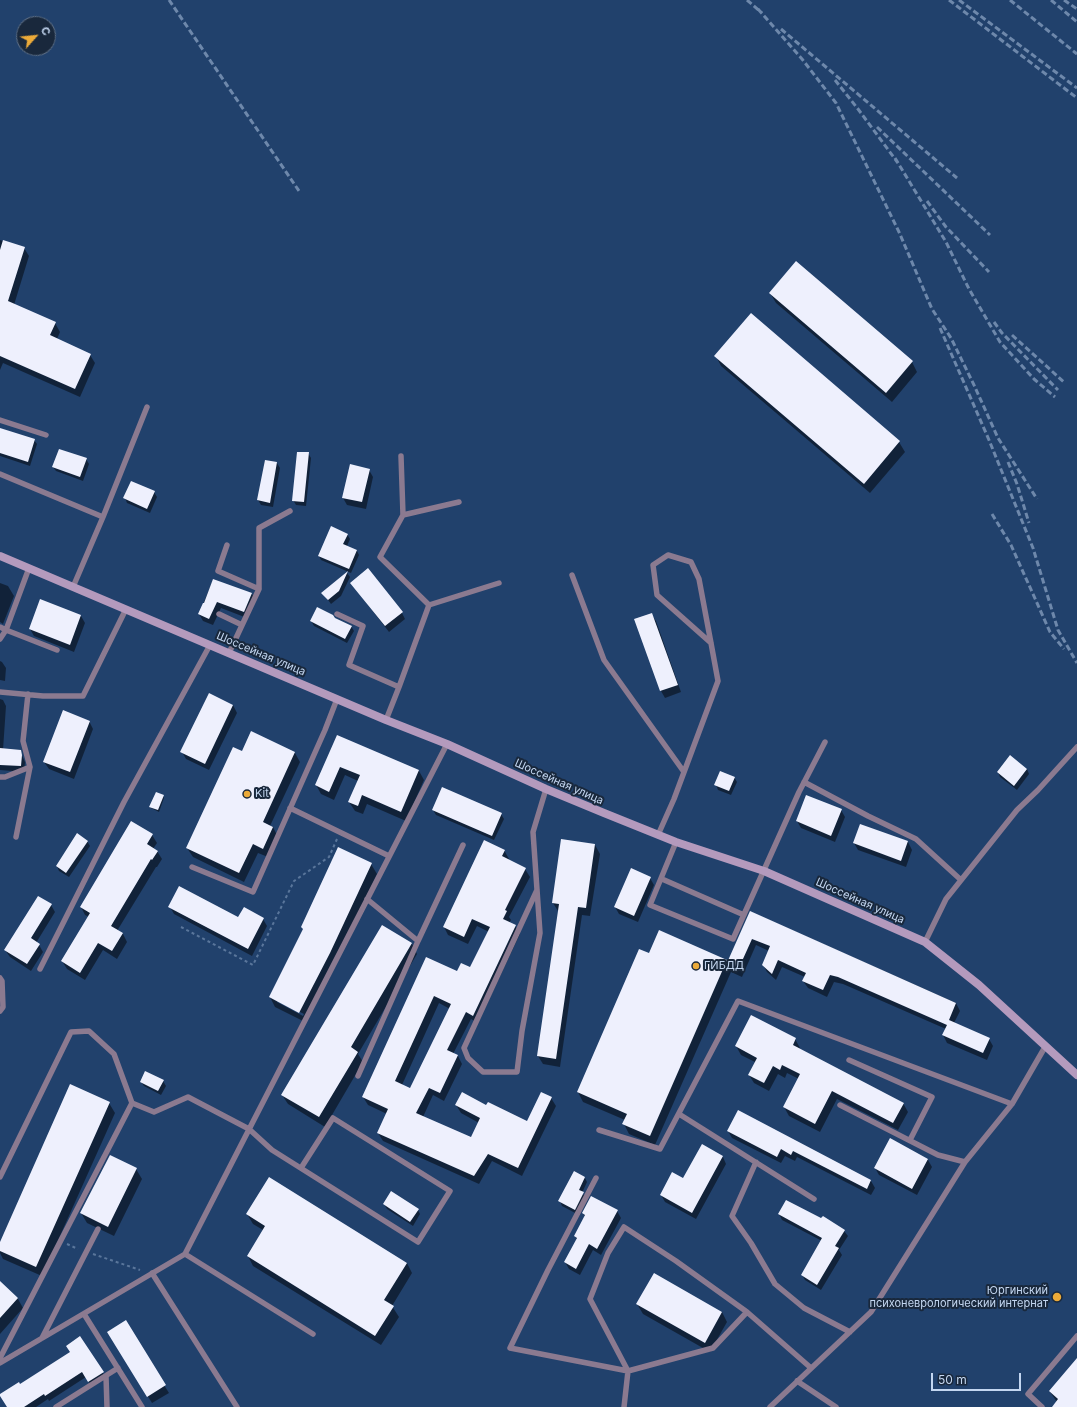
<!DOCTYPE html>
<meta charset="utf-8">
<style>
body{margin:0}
#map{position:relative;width:1077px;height:1407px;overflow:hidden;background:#21416c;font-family:Inter,sans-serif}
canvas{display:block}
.north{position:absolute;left:16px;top:16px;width:40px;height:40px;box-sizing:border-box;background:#19283c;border:1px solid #5d6e84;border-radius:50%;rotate:63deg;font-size:11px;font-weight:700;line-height:16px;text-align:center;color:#c3d6f0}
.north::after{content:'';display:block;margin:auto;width:14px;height:18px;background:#ebaa39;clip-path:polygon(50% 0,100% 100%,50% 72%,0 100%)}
.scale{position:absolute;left:931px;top:1373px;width:90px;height:18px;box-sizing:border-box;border:2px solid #c3d6f0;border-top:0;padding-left:5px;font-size:12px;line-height:14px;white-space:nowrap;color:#c3d6f0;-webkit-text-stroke:3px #19283c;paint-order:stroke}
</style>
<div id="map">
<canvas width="1077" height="1407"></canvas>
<div class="north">С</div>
<div class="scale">50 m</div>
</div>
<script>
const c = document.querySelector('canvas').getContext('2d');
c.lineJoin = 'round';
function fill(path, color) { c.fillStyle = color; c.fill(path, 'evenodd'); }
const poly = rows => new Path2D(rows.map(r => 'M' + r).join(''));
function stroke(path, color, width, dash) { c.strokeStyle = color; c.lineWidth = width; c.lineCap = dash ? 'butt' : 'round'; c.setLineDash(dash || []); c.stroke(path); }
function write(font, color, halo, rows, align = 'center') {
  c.font = font + ' Inter,sans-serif'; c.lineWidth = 4; c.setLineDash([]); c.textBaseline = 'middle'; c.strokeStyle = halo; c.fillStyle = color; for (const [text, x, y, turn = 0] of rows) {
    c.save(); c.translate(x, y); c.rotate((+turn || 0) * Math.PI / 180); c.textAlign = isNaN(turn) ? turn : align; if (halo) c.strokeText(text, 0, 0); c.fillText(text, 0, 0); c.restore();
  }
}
fill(poly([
 [0,240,24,248,29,256,14,305,55,323,60,332,57,339,90,355,95,363,80,397,3,363,0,370],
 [770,293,912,362,917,372,892,402,776,303],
 [751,314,899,442,905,452,870,493,721,366,716,356],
 [0,429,34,440,37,444,30,466,0,456],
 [308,453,311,458,306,506,296,505,293,500],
 [86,459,89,464,83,481,56,471,53,467],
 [265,461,277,463,280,468,273,507,261,505,258,500],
 [369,470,373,477,366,509,347,505,343,498],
 [154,492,157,497,150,513,127,503,125,498],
 [347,534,350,539,347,546,357,551,359,555,351,573,321,560,319,556],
 [347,573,350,577,341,596,331,604,323,593],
 [213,580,252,594,255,600,247,618,221,608,213,625,203,621,199,614],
 [0,583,8,586,14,596,3,624,0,622],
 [351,583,402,613,405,619,389,632],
 [651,614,656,621,681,692,665,698,661,691,636,620],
 [81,616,85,623,74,652,34,636,30,629],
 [335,619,351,626,354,631,347,643,314,626,311,621],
 [0,661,2,662,6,668,5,681,0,680],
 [0,699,3,700,6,706,3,750,20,751,25,762,24,772,0,770],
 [233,705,237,713,209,770,186,759,182,752],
 [89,721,93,729,74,779,49,769,44,762],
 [337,736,419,771,424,780,406,821,367,804,363,814,355,811,349,802,358,781,345,775,334,800,321,794,316,785],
 [243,752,295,753,300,762,270,826,273,827,278,837,268,857,258,853,244,882,193,857,187,848],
 [1027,769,1029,774,1017,790,1000,777,998,772],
 [734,777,737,782,731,795,718,790,716,785],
 [163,796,164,798,159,812,151,808,150,806],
 [433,810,501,814,504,819,494,840,436,815],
 [841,810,845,817,835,842,801,828,797,821],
 [860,825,908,842,912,850,906,867,858,850,854,843],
 [152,835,157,843,153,849,157,851,162,859,157,867,156,867,117,931,123,934,127,942,117,959,103,950,85,980,67,969,62,961,89,917,85,915,81,907],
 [87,841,90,846,69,877,59,871,57,866],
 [562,841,595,845,600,854,590,916,582,915,560,1067,543,1064,538,1056,559,912,558,911,553,903],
 [504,850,509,859,508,860,525,869,530,877,509,917,511,920,509,923,515,926,520,934,478,1023,471,1019,453,1054,458,1056,462,1064,444,1101,433,1095,423,1117,471,1138,479,1123,461,1113,456,1105,487,1106,528,1122,551,1098,556,1106,522,1176,492,1161,479,1184,383,1141,378,1133,387,1114,368,1105,363,1097,426,958,457,972,470,969,489,932,477,926,468,944,448,935,444,927],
 [439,1003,450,1009,410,1089,402,1085],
 [371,864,377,874,335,963,305,1022,275,1007,270,997,304,930,302,927],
 [277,1000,304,1014,303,1016,277,1002],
 [650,878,654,885,638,922,619,914,615,907],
 [51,905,55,912,36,943,39,945,43,952,31,971,10,957,5,950],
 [170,907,239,919,263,919,267,926,252,956,174,914],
 [751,912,956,1003,960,1011,954,1023,989,1039,993,1046,987,1060,947,1043,943,1035,946,1029,843,984,834,982,827,997,808,988,803,981,805,977,782,967,776,980,767,972,763,965,769,951,756,945,742,977,731,972,655,1145,629,1134,624,1124,625,1120,583,1102,578,1092,649,955,726,960,728,964],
 [382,926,412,944,417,954,358,1054,363,1062,325,1127,288,1104,282,1095],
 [795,1039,800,1048,799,1049,903,1103,908,1112,898,1130,837,1099,820,1132,789,1116,784,1107,799,1079,787,1073,785,1078,778,1074,769,1091,754,1083,749,1075,755,1062,741,1055,736,1046],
 [163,1081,166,1086,161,1095,144,1086,141,1082],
 [109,1103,115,1113,42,1276,3,1259,0,1253,0,1244],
 [738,1111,871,1181,875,1188,871,1195,797,1157,795,1161,785,1156,781,1163,732,1138,728,1131],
 [890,1140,928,1160,932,1167,917,1195,879,1175,875,1168],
 [723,1157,726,1164,696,1219,665,1202,661,1195,683,1180],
 [136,1169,142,1179,114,1236,87,1223,81,1213],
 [585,1178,587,1182,582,1193,586,1198,577,1214,562,1206,560,1201],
 [384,1204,418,1210,420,1214,413,1226,387,1209],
 [617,1211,621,1218,601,1255,593,1250,580,1275,569,1269,565,1262,577,1240,575,1236,585,1217,583,1213],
 [247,1214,407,1263,412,1273,392,1306,399,1317,381,1345,253,1266,248,1256,263,1230,253,1224],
 [779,1214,844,1231,848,1236,839,1250,842,1255,821,1290,805,1280,802,1275,822,1241,782,1220],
 [0,1282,18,1299,23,1308,0,1334],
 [637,1304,722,1312,727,1322,710,1352,643,1314],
 [125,1322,169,1393,152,1403,112,1339],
 [71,1353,103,1373,106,1378,92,1387,86,1377,49,1401,48,1399,36,1407,8,1407,20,1386],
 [1077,1359,1077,1407,1053,1407,1057,1402,1050,1392]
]), '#0007');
fill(poly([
 [3,240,25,247,8,301,56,322,50,335,91,354,75,389,0,356,0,250],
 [796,261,913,361,886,393,769,293],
 [751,313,900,441,864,484,714,356],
 [0,428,35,439,28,462,0,453],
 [59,449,87,458,80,477,52,467],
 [297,452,309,452,304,502,292,501],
 [265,460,277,462,270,503,257,500],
 [350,464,370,469,362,502,342,498],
 [131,481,155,491,147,509,123,498],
 [331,526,348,534,343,544,357,550,349,569,318,556],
 [368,568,403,612,385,626,350,583],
 [348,571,339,591,328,600,321,593],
 [213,579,252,593,244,612,217,602,209,619,198,614,203,603,204,603],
 [40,599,81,615,70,645,29,629],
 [317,607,333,615,335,618,352,626,345,639,310,621],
 [652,613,678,685,660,691,634,619],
 [209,693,233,705,205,764,180,752],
 [63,710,90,721,70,772,43,762],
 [251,731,295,752,263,822,273,827,263,849,253,844,239,873,186,848,233,747,242,751],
 [337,735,419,770,401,812,362,795,358,806,348,802,360,775,340,767,329,792,315,785],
 [0,748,21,750,22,755,21,766,0,765],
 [1010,755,1027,769,1014,786,997,772],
 [720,771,735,777,729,791,714,785],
 [442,787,502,813,492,836,432,810],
 [156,792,164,795,158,810,149,807],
 [806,795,842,809,831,836,796,821],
 [131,821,153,834,147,844,158,851,152,860,151,859,111,926,123,933,112,951,98,943,80,973,61,961,90,913,80,907],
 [860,824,908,841,901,861,853,843],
 [77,833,88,841,66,873,56,866],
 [561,839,595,844,586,908,578,907,556,1059,537,1056,559,904,552,903],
 [484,840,505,850,502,856,526,868,505,910,507,911,503,919,516,925,473,1016,466,1012,447,1050,458,1055,440,1093,429,1088,416,1113,471,1137,480,1118,455,1105,462,1092,486,1105,488,1102,527,1121,541,1092,552,1097,518,1168,488,1154,474,1176,377,1133,388,1109,362,1097,426,957,457,971,461,963,470,967,490,927,472,919,464,937,443,927],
 [434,996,451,1004,410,1088,395,1081],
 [338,847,372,863,330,953,299,1013,269,997,303,929,301,927],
 [631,868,651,877,634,916,614,907],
 [179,886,238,917,244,907,264,918,248,949,168,907],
 [38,896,52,904,31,938,40,944,27,964,4,950],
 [750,911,956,1003,949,1020,990,1038,983,1053,942,1035,947,1025,838,977,830,975,823,990,802,981,806,973,778,960,772,974,762,965,770,946,752,939,738,970,726,965],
 [382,925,412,943,351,1047,358,1052,319,1117,281,1095],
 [659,930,727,960,650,1136,622,1124,627,1114,577,1092,639,949,649,953],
 [751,1015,796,1038,793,1045,904,1103,893,1123,832,1091,815,1124,783,1107,800,1074,782,1065,780,1070,773,1066,764,1083,748,1075,757,1058,735,1046],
 [145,1071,164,1080,158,1091,140,1082],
 [70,1084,110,1102,36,1267,0,1251,0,1242],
 [738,1110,871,1180,867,1189,793,1151,791,1155,781,1149,777,1157,727,1131],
 [890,1138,928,1159,912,1189,874,1168],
 [702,1144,723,1156,692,1213,660,1195,672,1172,683,1178],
 [110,1155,137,1168,108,1227,80,1213],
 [574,1171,585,1177,579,1190,584,1192,575,1210,558,1201],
 [269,1177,407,1263,384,1300,394,1306,375,1336,247,1256,265,1226,246,1214],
 [391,1191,419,1209,410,1222,383,1204],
 [591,1196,618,1210,597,1249,589,1244,576,1269,564,1262,577,1238,574,1236,585,1215,582,1213],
 [786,1200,821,1218,823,1216,845,1230,835,1246,839,1248,817,1285,801,1275,822,1238,778,1214],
 [654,1273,722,1312,705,1343,636,1304],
 [0,1281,18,1298,0,1318],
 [126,1320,166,1385,147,1397,107,1332],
 [80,1336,104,1372,88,1382,82,1372,45,1396,44,1394,24,1407,7,1407,0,1396,0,1394,19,1382,20,1384,70,1352,66,1346],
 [1077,1358,1077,1407,1052,1407,1058,1399,1049,1391]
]), '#eef0fd');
stroke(poly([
 [181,927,253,965,294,881,329,857,337,839],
 [67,1244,78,1249],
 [93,1254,140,1270]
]), '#5a769b', 2, [3, 3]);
stroke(poly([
 [0,420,46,435],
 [401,456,403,515],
 [0,474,103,517],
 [227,545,218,571,259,589],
 [572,575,604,660,684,772],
 [73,587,103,517,147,407],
 [429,605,499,583],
 [219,614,242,625],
 [337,614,363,626,349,665,399,687],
 [0,627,6,630,29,568],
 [0,639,6,630,57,650],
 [229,653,259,589,259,528,290,511],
 [0,692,43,696,83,696,126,609],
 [386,720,399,687,429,605,380,557,403,515,459,502],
 [0,777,5,777,30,767],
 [804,782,868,816,916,839,961,880],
 [290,808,389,856],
 [658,835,674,799,718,681,711,643,699,579,691,562,668,555,653,565,657,595,711,643],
 [16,837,30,767,23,741,28,694],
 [676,842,650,905,733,939,799,792,825,742],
 [192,867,253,892,325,730,337,699],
 [662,879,744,915],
 [537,890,464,1048,468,1058,483,1072,517,1072,522,1031,540,933,533,832,546,789],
 [418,941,463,845],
 [925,942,946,899,1017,810,1038,790,1077,747],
 [40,969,124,802,210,645],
 [0,978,2,981,3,1007,0,1011],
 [849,1060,932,1097,910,1140],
 [358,1076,418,941,367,899],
 [840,1105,938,1155,965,1162],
 [679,1114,814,1199],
 [599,1130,660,1149,738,1001,1012,1104],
 [756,1162,732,1216,751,1243,775,1284,804,1308,850,1332],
 [0,1177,71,1032,89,1031,114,1054,132,1103],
 [596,1178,548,1270,510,1348,628,1371,713,1348,747,1312],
 [185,1254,313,1334],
 [152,1273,237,1407],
 [84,1314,142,1407],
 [42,1338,98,1229],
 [0,1358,132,1103,154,1112,188,1097,249,1129,272,1150,418,1242,450,1191,333,1118,301,1168],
 [0,1363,185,1254,447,744],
 [106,1376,107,1407],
 [797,1381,836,1407],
 [56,1407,118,1368],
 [624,1407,628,1371,590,1299,608,1253,624,1227,676,1261,747,1312,811,1368],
 [770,1407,871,1312,965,1162,1012,1104,1045,1047],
 [1042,1407,1028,1394,1077,1336]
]), '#8b7a90', 5.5);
stroke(poly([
 [0,556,386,720,447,744,546,789,604,813,676,842,764,871,925,942,979,985,1077,1075]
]), '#b49abd', 8);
stroke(poly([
 [169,0,299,191],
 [747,0,762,13],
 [949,0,1077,98],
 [959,0,1077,88],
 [1010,0,1077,54],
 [1051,0,1077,22],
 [1064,0,1077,9],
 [758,9,802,59,836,103,899,232,932,309,951,338,974,385,998,438,1037,499],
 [781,29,957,178],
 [835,80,858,109,898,163],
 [877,127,990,235],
 [895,158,946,242,969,289,1000,342,1034,379,1055,397],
 [927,201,946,227,989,272],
 [994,322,1002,333,1058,390],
 [940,328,989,440,1033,548,1058,630,1077,663],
 [1012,335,1065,383],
 [1008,462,1017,484,1029,523],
 [992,514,1011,545,1050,632,1064,649]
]), '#6e88ab', 3, [6, 3]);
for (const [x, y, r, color] of [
 [247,794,4,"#ebaa39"],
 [696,966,4,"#ebaa39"],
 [1057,1297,5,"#ebaa39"]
]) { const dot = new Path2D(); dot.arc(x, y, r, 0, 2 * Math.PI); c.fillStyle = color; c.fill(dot); stroke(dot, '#19283c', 1.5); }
write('11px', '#c3d6f0', '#19283c', [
 ["Шоссейная улица",261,654,23],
 ["Шоссейная улица",559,782,24],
 ["Шоссейная улица",860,901,24]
]);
write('11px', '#c3d6f0', '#19283c', [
 ["Kit",255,794],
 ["ГИБДД",704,966],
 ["Юргинский",1048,1291,"right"],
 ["психоневрологический интернат",1048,1304,"right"]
], 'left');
</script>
